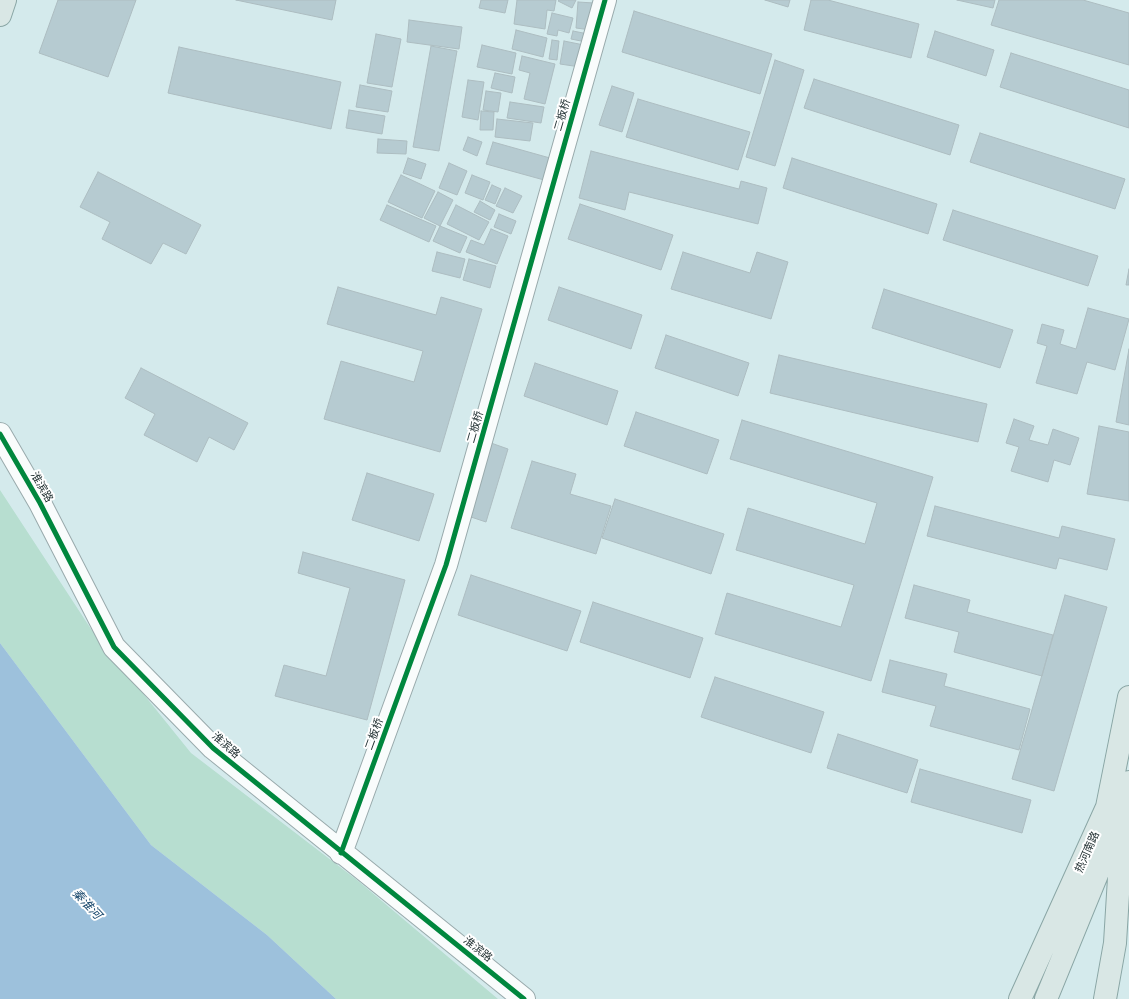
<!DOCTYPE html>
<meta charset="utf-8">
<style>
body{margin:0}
canvas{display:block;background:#d4eaec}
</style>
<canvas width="1129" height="999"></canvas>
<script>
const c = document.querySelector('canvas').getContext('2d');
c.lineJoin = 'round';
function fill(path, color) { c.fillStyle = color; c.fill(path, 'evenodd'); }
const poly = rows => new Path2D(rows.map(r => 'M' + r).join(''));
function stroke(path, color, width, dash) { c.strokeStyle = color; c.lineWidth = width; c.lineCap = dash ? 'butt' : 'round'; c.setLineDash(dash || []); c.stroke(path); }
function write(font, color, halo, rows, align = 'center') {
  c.font = font + ' Barlow,"Noto Sans SC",sans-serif'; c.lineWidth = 4; c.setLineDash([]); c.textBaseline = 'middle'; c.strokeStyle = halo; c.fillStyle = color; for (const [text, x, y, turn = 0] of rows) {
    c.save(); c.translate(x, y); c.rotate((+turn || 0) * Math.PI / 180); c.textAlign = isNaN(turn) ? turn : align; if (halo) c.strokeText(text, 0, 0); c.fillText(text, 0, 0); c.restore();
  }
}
fill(poly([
 [0,490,91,629,191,753,357,880,498,999,336,999,267,935,151,845,0,643]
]), '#b7ded0');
fill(poly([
 [0,643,151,845,267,935,336,999,0,999]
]), '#9dc1dc');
const building = poly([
 [58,0,136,0,108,77,39,53,58,0],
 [236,0,336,0,332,20,236,0],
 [481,0,508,0,505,13,479,8,481,0],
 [517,0,556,0,554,11,547,10,545,29,514,24,517,0],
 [559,0,576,0,572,8,558,1,559,0],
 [765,0,790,0,788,7,765,0],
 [811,0,828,0,919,24,911,58,804,30,811,0],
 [957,0,995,0,993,8,957,0],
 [999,0,1083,0,1129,13,1129,65,991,25,999,0],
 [578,2,594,3,591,30,576,28,578,2],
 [634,11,772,54,760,94,622,52,634,11],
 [552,13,573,18,569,33,558,30,557,36,547,34,552,13],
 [409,20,462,27,459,49,407,42,409,20],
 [516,30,547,38,543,57,512,49,516,30],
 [573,31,588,34,586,42,571,39,573,31],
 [935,31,994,50,986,76,927,57,935,31],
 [376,34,401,39,392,87,367,83,376,34],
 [552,40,559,41,557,60,549,59,552,40],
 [564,41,584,45,580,67,560,64,564,41],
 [482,45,516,53,512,74,477,67,482,45],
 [431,46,457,51,439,151,413,147,431,46],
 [179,47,341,82,331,129,168,93,179,47],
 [1011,53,1129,90,1129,128,1000,87,1011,53],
 [522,56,555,64,545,104,524,99,530,73,519,70,522,56],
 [775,60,804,70,775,166,746,157,775,60],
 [495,73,515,77,512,93,491,88,495,73],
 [814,79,959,125,950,155,804,108,814,79],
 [468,80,484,82,478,120,462,117,468,80],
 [360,85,392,91,388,112,356,107,360,85],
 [612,86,634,93,622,132,599,125,612,86],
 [486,91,501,93,498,112,483,110,486,91],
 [638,99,750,132,738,170,626,137,638,99],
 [510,102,544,107,541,123,507,118,510,102],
 [349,110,385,116,382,134,346,128,349,110],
 [481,111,494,112,493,130,480,130,481,111],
 [497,119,533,123,530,141,495,137,497,119],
 [980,133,1125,179,1115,209,970,162,980,133],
 [468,137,482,142,477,156,463,150,468,137],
 [378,139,407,141,406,154,377,153,378,139],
 [493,142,550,158,544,180,486,164,493,142],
 [591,151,739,189,741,181,767,188,758,224,629,192,625,210,579,198,591,151],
 [408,158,426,164,421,179,403,173,408,158],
 [792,158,937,204,928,234,783,188,792,158],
 [449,163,467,171,457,195,439,188,449,163],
 [98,172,201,225,186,254,163,243,151,264,102,239,110,222,80,207,98,172],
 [401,175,435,191,422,218,388,202,401,175],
 [472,175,490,182,483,200,465,193,472,175],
 [492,185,501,189,495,204,485,200,492,185],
 [505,188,522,196,513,213,496,206,505,188],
 [438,192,453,200,440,226,424,218,438,192],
 [480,201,495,210,490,220,474,212,480,201],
 [580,204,673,235,661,270,568,239,580,204],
 [387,205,436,226,429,242,380,220,387,205],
 [456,205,489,222,479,240,447,224,456,205],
 [953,210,1098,256,1088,286,943,240,953,210],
 [499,214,516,221,511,234,494,227,499,214],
 [440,226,467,237,460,253,433,241,440,226],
 [491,229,508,236,497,264,466,252,471,240,484,245,491,229],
 [437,252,465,259,460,278,432,271,437,252],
 [683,252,750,273,757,252,788,262,771,319,671,289,683,252],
 [469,259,496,266,490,288,463,280,469,259],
 [1129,269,1129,285,1126,285,1129,269],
 [338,287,436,315,441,297,482,309,440,452,324,419,341,361,414,382,423,351,327,324,338,287],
 [559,287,642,315,631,349,548,320,559,287],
 [884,289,1013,330,1000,368,872,328,884,289],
 [1088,308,1129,319,1115,370,1087,362,1077,394,1036,383,1047,346,1037,343,1042,324,1064,330,1060,344,1076,349,1088,308],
 [666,335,749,363,738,396,655,368,666,335],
 [1129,349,1129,425,1116,422,1129,349],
 [779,355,987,404,978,442,770,393,779,355],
 [535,363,618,391,607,425,524,396,535,363],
 [141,368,248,423,234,450,209,437,197,462,144,435,155,414,125,398,141,368],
 [636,412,719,440,707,474,624,446,636,412],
 [1014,419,1034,426,1029,440,1048,445,1053,429,1079,438,1070,465,1054,460,1048,482,1011,471,1019,447,1006,443,1014,419],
 [742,420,933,477,871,681,715,634,727,593,841,627,854,585,736,550,748,508,865,544,877,503,730,459,742,420],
 [1099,426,1129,432,1129,501,1087,494,1099,426],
 [491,443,508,449,486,522,468,516,491,443],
 [532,461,576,474,570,494,611,506,596,554,511,528,532,461],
 [367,473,434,494,419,541,352,520,367,473],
 [615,499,724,534,711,574,602,538,615,499],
 [935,506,1059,538,1062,526,1115,539,1107,570,1059,558,1056,569,927,536,935,506],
 [303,552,405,580,367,720,275,696,284,665,326,676,350,588,298,573,303,552],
 [471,575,581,611,567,651,458,615,471,575],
 [914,585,970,600,967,612,1053,635,1042,676,954,652,959,632,905,618,914,585],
 [1065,595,1107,607,1054,791,1012,779,1065,595],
 [593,602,703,638,690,678,580,642,593,602],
 [890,660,947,674,944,686,1030,709,1019,750,930,726,936,706,882,692,890,660],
 [715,677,824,712,811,753,701,717,715,677],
 [838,734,918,760,907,793,827,768,838,734],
 [920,769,1031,800,1022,833,911,802,920,769]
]);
fill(building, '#b6cbd1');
stroke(building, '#adbdc1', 1);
const minor = poly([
 [0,434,40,503,114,647,213,748,524,999],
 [341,853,446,565,605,0]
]);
const major = poly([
 [0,15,5,0],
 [1020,999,1107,807,1129,697],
 [1046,999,1123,811,1129,782],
 [1105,999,1115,943,1122,829]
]);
stroke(minor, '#99aaac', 24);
stroke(major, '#8aa6a5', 24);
stroke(minor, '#f9fcfc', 22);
stroke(major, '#d9e7e5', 22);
stroke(poly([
 [0,434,40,503,114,647,213,748,524,999],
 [341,853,446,565,605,0]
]), '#00873e', 5);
write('11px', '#1c2b2d', '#fff', [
 ["二板桥",562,115,-74],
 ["二板桥",475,427,-74],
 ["淮滨路",42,487,60],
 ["二板桥",374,734,-70],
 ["淮滨路",226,745,41],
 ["热河南路",1087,852,-66],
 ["淮滨路",478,949,39]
]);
write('italic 12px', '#15456a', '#fff', [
 ["秦淮河",87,904,47]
]);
</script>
